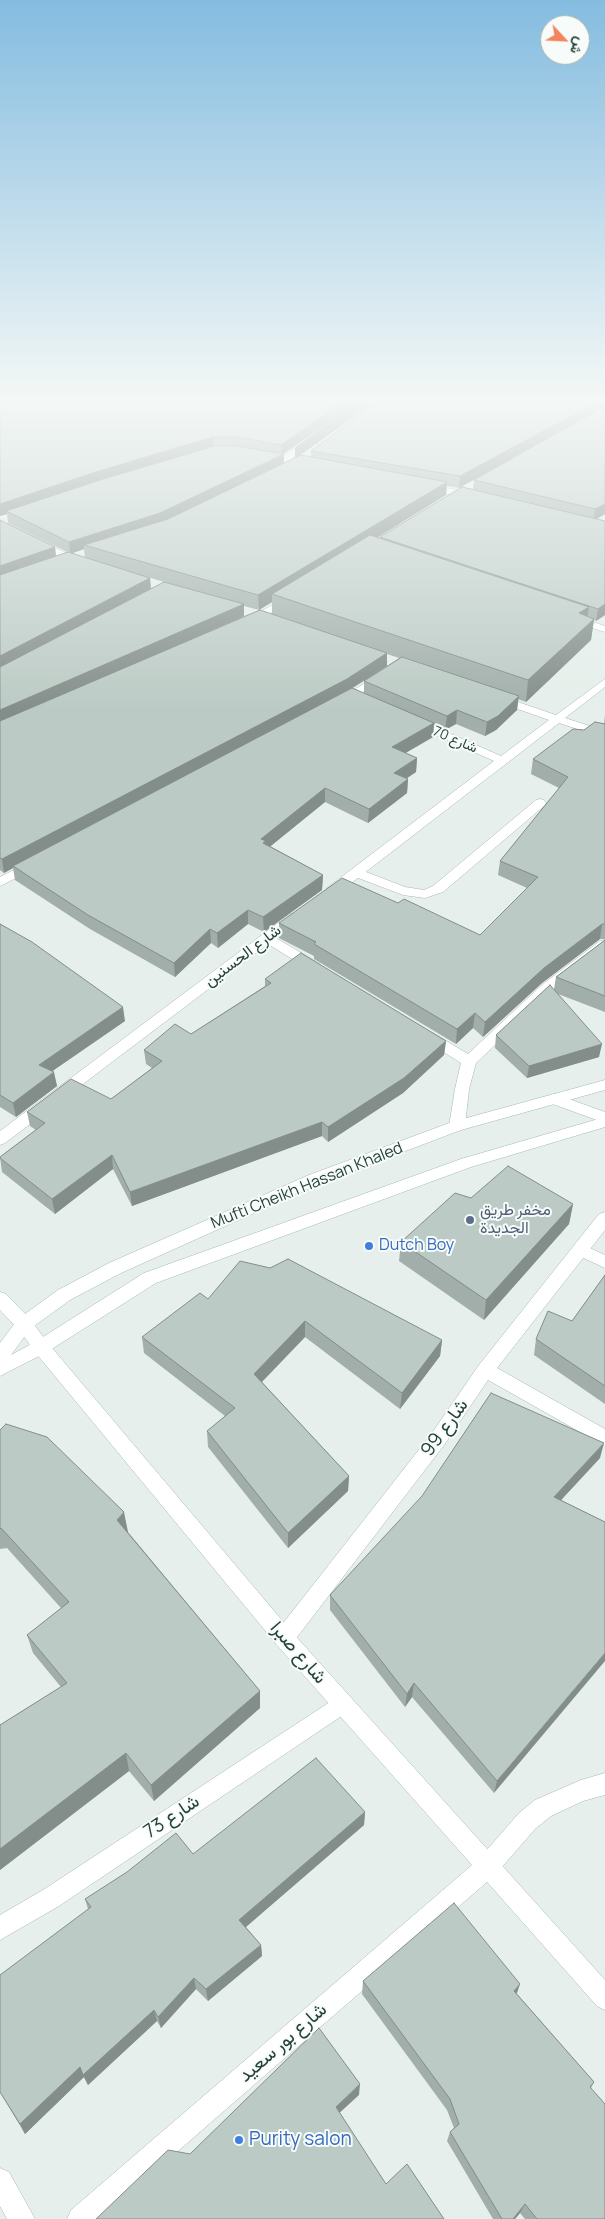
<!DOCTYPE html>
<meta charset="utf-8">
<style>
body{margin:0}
#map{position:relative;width:605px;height:2219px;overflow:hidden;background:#e6efeb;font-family:Manrope,Vazirmatn,sans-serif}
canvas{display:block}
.north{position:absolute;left:540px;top:15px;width:50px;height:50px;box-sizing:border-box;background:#f7fbf9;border:1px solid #a3b1ad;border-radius:50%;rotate:115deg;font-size:14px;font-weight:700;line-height:20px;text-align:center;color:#24423a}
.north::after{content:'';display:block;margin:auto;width:18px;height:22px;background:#f4845f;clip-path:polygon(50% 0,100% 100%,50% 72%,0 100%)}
</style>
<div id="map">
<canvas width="605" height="2219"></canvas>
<div class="north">ش</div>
</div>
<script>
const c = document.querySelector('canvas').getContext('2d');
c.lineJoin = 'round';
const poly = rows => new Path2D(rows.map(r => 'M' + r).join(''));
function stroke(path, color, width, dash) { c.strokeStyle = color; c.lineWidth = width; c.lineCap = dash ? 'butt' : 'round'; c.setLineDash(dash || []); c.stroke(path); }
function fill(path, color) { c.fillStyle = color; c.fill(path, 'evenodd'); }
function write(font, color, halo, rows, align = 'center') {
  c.font = font + ' Manrope,Vazirmatn,sans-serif'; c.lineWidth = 4; c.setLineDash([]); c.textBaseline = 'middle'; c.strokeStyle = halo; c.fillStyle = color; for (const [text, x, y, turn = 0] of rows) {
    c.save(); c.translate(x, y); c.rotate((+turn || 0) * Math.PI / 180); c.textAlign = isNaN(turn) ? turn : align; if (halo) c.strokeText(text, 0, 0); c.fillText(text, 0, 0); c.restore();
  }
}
const service = poly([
 [540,799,544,800,546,803,544,806,443,892,425,898,403,895,353,876,351,873,357,869,361,870,405,887,424,890,433,886,536,800,540,799]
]);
const pedestrian = poly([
 [581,1244,605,1255,605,1268,575,1254,573,1250,575,1246,581,1244]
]);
const minor = poly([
 [0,522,81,560,83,562,81,564,75,564,0,528,0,522],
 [290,595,295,598,293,600,253,623,245,623,244,621,290,595],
 [574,616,605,626,605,632,570,621,569,619,574,616],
 [382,673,387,676,386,678,346,702,342,703,337,700,382,673],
 [605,679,605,687,565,718,605,731,605,738,559,723,337,894,327,894,326,891,327,888,494,761,411,724,409,722,411,720,419,720,501,756,549,720,495,701,494,699,495,697,503,697,556,715,605,679],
 [32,861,38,865,36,868,0,886,0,877,32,861],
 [295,913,300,914,302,917,300,920,276,938,320,964,322,967,320,970,310,970,268,944,5,1143,0,1145,0,1131,290,914,295,913],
 [605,940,605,951,553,990,476,1063,469,1089,465,1126,462,1130,457,1131,452,1130,449,1126,455,1089,461,1063,423,1039,421,1036,423,1033,433,1033,468,1054,543,984,600,941,605,940],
 [555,1094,605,1112,605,1123,550,1103,548,1099,550,1095,555,1094],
 [605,1212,605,1230,497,1368,605,1429,605,1446,488,1380,444,1445,291,1645,284,1648,277,1645,274,1638,277,1631,432,1433,479,1365,599,1214,605,1212],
 [0,1292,6,1294,30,1319,33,1324,30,1329,24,1331,18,1329,0,1310,0,1292],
 [342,1694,349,1697,352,1704,349,1711,59,1906,0,1940,0,1915,43,1890,342,1694],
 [605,1773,605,1795,583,1801,551,1816,535,1829,495,1875,100,2219,67,2219,71,2210,479,1859,519,1813,535,1800,581,1780,605,1773],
 [0,2168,9,2172,35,2219,7,2219,0,2206,0,2168]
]);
const tertiary = poly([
 [308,439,315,441,286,463,280,463,280,459,308,439],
 [426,484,472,493,476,496,472,499,423,489,422,487,426,484],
 [24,1317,30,1319,47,1342,291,1631,605,1980,605,2010,597,2006,277,1645,35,1352,15,1324,18,1319,24,1317]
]);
const secondary = poly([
 [605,1080,605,1090,461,1130,321,1183,121,1273,70,1300,30,1329,11,1355,35,1342,144,1273,461,1159,605,1117,605,1127,471,1167,156,1283,47,1352,0,1376,0,1343,18,1319,58,1290,109,1263,309,1175,452,1122,605,1080]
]);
stroke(service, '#a8b8b2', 1);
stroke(pedestrian, '#a8b8b2', 1);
stroke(minor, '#a8b8b2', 1);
stroke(tertiary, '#a8b8b2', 1);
stroke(secondary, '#a4bbb3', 1);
fill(service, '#fff');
fill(pedestrian, '#fff');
fill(minor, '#fff');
fill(tertiary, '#fff');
fill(secondary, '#fff');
fill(poly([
 [0,402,375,402,298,456,301,455,311,457,311,451,376,402,605,402,605,514,597,519,605,521,605,615,596,621,594,620,591,640,526,702,518,699,517,710,496,730,485,736,456,724,445,730,434,725,433,737,405,753,417,758,416,772,406,779,408,779,407,793,368,823,325,802,270,846,323,875,322,890,264,932,248,924,218,948,211,943,175,977,90,929,15,880,13,868,4,873,0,870,0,520,55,547,56,556,67,552,8,523,7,514,0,516],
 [342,413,295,448,295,458,284,463,283,454],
 [505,462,474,480,473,489,462,487,380,537,380,538,378,537,446,495,447,486,459,488],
 [84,549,85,558,72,553],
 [144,576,164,582,151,589,150,578],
 [272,602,272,614,260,610,244,616,244,606,259,610],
 [387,654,399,658,364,681,364,693,353,688,387,666],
 [605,715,605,939,600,939,542,983,483,1037,473,1028,456,1044,314,959,314,956,279,938,279,923,398,903,480,935,527,888,498,875,500,861,559,788,531,774,533,759,584,730,604,724],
 [0,924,125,1021,52,1071,57,1086,16,1117,0,1107],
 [605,940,605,1012,558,994,599,1057,527,1078,495,1048,496,1035,554,989,556,977],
 [265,979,446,1041,444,1055,403,1093,328,1142,322,1136,132,1206,113,1169,55,1214,2,1172,0,1157,36,1130,30,1126,27,1112,111,1099,152,1068,146,1064,144,1050,191,1034,265,986],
 [573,1204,569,1224,484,1320,399,1261,401,1242],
 [270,1268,442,1340,440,1356,400,1409,305,1337,262,1382,349,1476,348,1491,288,1548,208,1447,207,1431,225,1416,144,1353,142,1337,208,1299],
 [605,1275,605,1404,534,1355,536,1339,572,1321],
 [0,1430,128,1532,260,1691,260,1708,154,1801,129,1771,0,1870,0,1725,61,1687,33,1653,27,1635,61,1608,7,1548,0,1549],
 [600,1458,561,1500,605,1522,494,1793,412,1697,405,1707,330,1610,330,1595],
 [365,1812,364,1825,246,1927,261,1945,262,1956,208,2001,196,1989,161,2028,157,2021,88,2085,84,2077,25,2134,0,2092,88,1909,85,1899,193,1854],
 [363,1981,517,1994,594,2082,591,2088,605,2219,525,2219,520,2213,515,2219,493,2219,447,2141,450,2132,454,2128,447,2110,362,1994]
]), '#a1aea9');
fill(poly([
 [343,402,358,402,282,455,284,454,284,466,161,525,84,545,84,549,70,554,69,542,281,456,281,445],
 [360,402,375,402,295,459,295,448],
 [597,402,605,402,605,407,459,488,460,476],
 [213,437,213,448,6,511,7,514,0,516,0,504,96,472],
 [447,482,446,495,281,597,272,594,272,602,259,610,258,595],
 [605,504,605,514,593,521,595,509],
 [55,547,56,559,0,579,0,566],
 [150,578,151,590,0,670,0,656],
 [244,604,244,616,0,724,0,710],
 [605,604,605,615,596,621,598,609],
 [589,607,586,627,594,619,591,640,526,702,528,680,579,613],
 [387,653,387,666,347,691,13,866,13,868,4,873,2,859],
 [519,696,517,710,496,730,485,736,487,722],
 [457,710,456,724,445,730,447,716],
 [434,723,433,737,392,761,392,747],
 [417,758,416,772,393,787,394,773],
 [408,779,407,793,368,823,369,809],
 [325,788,325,802,266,850,261,839],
 [323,875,322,890,264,932,263,917],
 [248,910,248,924,218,948,217,933],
 [602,924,600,939,542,983,483,1037,485,1022,544,968],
 [210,929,211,943,175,977,174,963],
 [123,1007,125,1021,41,1079,39,1065],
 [475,1013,473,1028,456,1044,457,1029],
 [446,1041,444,1055,403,1093,328,1142,328,1127],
 [602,1044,599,1057,527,1078,529,1066],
 [54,1072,57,1086,16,1117,13,1103],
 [322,1122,322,1136,132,1206,130,1192],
 [112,1155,113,1169,55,1214,52,1199],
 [573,1204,569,1224,484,1320,486,1300],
 [305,1321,305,1337,254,1390,254,1374],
 [442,1340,440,1356,400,1409,402,1393],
 [604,1443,600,1458,550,1512,554,1497],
 [349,1476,348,1491,288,1548,288,1533],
 [124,1512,128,1532,121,1539,117,1520],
 [605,1653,605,1661,494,1793,497,1781],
 [414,1683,412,1697,405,1707,407,1694],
 [260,1691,260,1708,154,1801,151,1785],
 [126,1753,129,1771,0,1870,0,1849],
 [365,1812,364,1825,240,1932,239,1920],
 [261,1945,262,1956,208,2001,206,1989],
 [194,1978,196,1989,161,2028,158,2017],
 [520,1984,516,1996,514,1991],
 [154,2010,157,2021,88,2085,83,2075],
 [80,2067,84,2077,25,2134,20,2124],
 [360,2084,359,2095,335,2117,336,2107],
 [525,2204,520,2213,515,2219,513,2219]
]), '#838d89');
const building = poly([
 [0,402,343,402,281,445,237,437,213,437,96,472,0,504,0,402],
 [357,402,360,402,295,448,357,402],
 [376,402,597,402,460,476,311,451,376,402],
 [605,406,605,504,595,509,474,480,605,406],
 [215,446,236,446,284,454,160,513,69,542,6,511,103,479,215,446],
 [301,455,447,482,258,595,84,545,168,519,301,455],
 [462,487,605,521,605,604,598,609,380,537,462,487],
 [0,520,55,547,0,566,0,520],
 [370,535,589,607,579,613,594,619,528,680,272,594,370,535],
 [68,552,150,578,0,656,0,575,68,552],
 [164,582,244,604,0,710,0,667,164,582],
 [260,610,387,653,347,679,2,859,0,858,0,721,260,610],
 [402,657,519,696,498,716,487,722,457,710,447,716,364,681,402,657],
 [352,688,434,723,392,747,417,758,394,773,408,779,369,809,325,788,261,839,266,841,263,843,323,875,263,917,248,910,217,933,210,929,174,963,88,915,13,866,352,688],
 [595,722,605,724,605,924,602,924,544,968,485,1022,475,1013,457,1029,314,944,316,942,279,923,342,878,398,903,404,899,480,935,538,877,500,861,568,777,533,759,573,729,584,730,595,722],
 [0,924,32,942,123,1007,39,1065,54,1072,13,1103,0,1095,0,924],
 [605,940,605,996,556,977,605,940],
 [301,953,446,1041,404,1078,328,1127,322,1122,130,1192,112,1155,52,1199,0,1158,0,1157,45,1123,27,1112,71,1079,111,1099,162,1061,144,1050,175,1024,191,1034,271,983,265,979,301,953],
 [550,985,602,1044,529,1066,496,1035,550,985],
 [508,1166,573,1204,486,1300,401,1242,455,1193,471,1198,508,1166],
 [288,1259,442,1340,402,1393,305,1321,254,1374,349,1476,288,1533,207,1431,235,1408,142,1337,200,1293,208,1299,240,1261,270,1268,288,1259],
 [605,1275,605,1386,536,1339,548,1311,572,1321,605,1275],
 [491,1393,604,1443,554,1497,605,1522,605,1653,497,1781,414,1683,407,1694,330,1595,422,1496,491,1393],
 [6,1424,47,1437,124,1512,117,1520,260,1691,151,1785,126,1753,0,1849,0,1725,67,1683,27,1635,69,1602,1,1528,0,1529,0,1430,6,1424],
 [316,1758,365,1812,239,1920,261,1945,206,1989,194,1978,158,2017,154,2010,83,2075,80,2067,20,2124,0,2092,0,1975,91,1907,85,1899,127,1872,176,1833,193,1854,316,1758],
 [454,1903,520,1984,514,1991,594,2082,590,2087,605,2104,605,2219,537,2219,525,2204,513,2219,502,2219,450,2132,459,2124,450,2099,363,1981,454,1903],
 [319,2028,360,2084,336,2107,386,2184,407,2164,444,2219,96,2219,168,2150,190,2154,319,2028]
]);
fill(building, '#bbcac4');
stroke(building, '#838d89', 1);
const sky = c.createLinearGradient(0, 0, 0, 712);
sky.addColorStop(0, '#84bce0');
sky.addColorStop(0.56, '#f4f8f6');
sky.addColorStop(1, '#f4f8f600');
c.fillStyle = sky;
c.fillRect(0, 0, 605, 712);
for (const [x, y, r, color] of [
 [470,1220,5,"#5c6f8a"],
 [369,1246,5,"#3f7fe0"],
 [239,2140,5,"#3f7fe0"]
]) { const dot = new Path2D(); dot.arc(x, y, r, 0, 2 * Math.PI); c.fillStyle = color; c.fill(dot); stroke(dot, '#f7fbf9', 2); }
write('14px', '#24423a', '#f7fbf9', [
 ["شارع 70",455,740,23]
]);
write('16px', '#24423a', '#f7fbf9', [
 ["شارع الحسنين",243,956,-37],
 ["Mufti Cheikh Hassan Khaled",307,1186,-22]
]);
write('16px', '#4e5e75', '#f7fbf9', [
 ["مخفر طريق",480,1211],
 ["الجديدة",480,1229]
], 'left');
write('16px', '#366cbe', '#f7fbf9', [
 ["Dutch Boy",379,1246]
], 'left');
write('19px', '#24423a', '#f7fbf9', [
 ["شارع 99",445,1428,-54],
 ["شارع صبرا",298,1653,49],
 ["شارع 73",172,1817,-34],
 ["شارع بور سعيد",283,2043,-41]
]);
write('19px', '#366cbe', '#f7fbf9', [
 ["Purity salon",249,2140]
], 'left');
</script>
